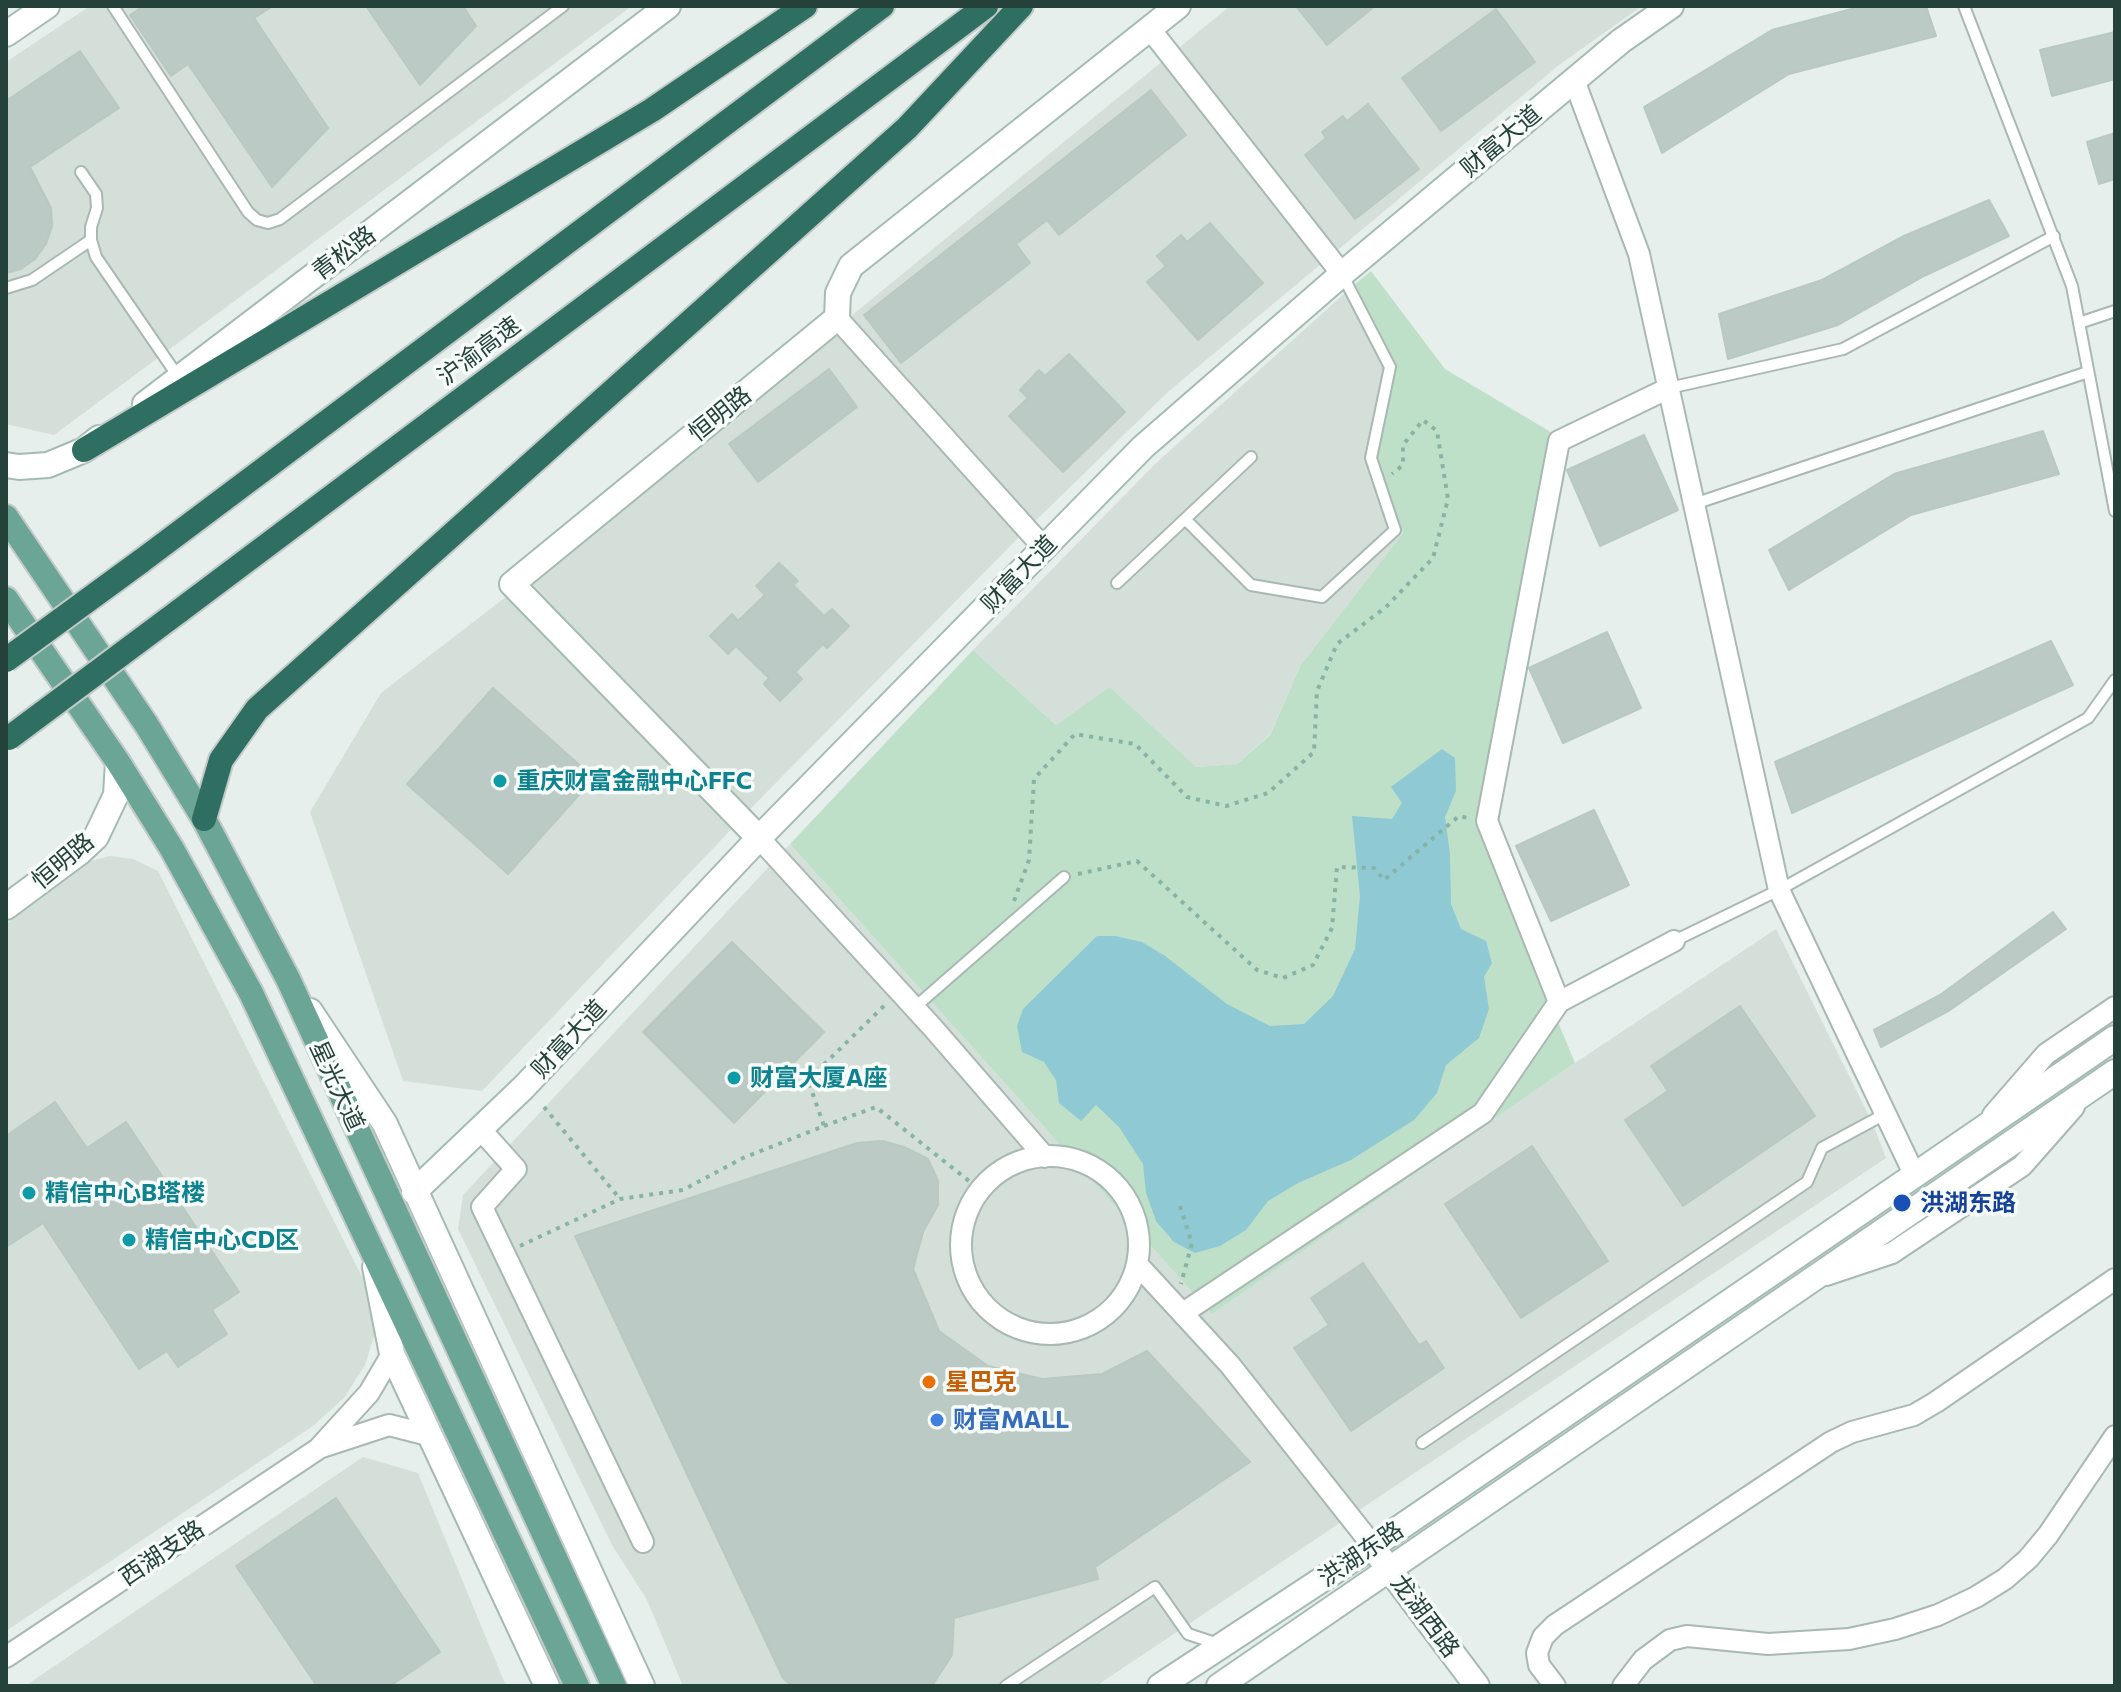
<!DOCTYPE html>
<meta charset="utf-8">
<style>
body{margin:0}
#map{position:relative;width:2121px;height:1692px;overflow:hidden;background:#e6efeb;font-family:Commissioner,sans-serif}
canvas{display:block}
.frame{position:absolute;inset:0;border:8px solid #24423a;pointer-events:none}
</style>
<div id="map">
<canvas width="2121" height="1692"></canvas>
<div class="frame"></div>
</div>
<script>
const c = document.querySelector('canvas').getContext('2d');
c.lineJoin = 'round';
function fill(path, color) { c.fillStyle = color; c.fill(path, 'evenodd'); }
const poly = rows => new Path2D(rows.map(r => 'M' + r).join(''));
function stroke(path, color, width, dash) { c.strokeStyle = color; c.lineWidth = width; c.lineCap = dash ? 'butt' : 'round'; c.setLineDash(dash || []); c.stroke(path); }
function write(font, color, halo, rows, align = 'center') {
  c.font = font + ' Commissioner,"Noto Sans SC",sans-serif'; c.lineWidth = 7; c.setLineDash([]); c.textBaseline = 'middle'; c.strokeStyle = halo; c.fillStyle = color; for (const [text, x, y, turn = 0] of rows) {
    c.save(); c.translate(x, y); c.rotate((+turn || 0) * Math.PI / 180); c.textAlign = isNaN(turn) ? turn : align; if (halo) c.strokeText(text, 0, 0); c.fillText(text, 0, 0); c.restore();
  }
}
fill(poly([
 [90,6,632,6,54,435,6,424,6,62],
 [1230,6,1642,6,1559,65,1169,391,1029,527,762,797,482,1091,403,1081,310,812,381,693,537,573],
 [1355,284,1396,364,1377,456,1403,533,1300,666,1270,734,1237,764,1195,767,1111,688,1056,725,973,650,1155,464],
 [790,844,1212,1314,1575,1063,1776,929,1872,1122,1886,1158,1096,1686,683,1686,647,1600,612,1545,458,1229,463,1195],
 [110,856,133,859,158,871,371,1295,376,1330,365,1365,344,1398,313,1426,6,1631,6,924,87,862],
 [363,1457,418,1473,506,1686,25,1686]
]), '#d4dfda');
fill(poly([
 [1371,271,1445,369,1554,434,1476,823,1575,1063,1212,1314,790,844,973,650,1056,725,1110,687,1196,767,1237,764,1270,735,1300,666,1403,533,1377,456,1396,364,1355,284],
 [2008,1156,2012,1163,1913,1230,1908,1223]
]), '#bfe0c8');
fill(poly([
 [1442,749,1455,758,1456,791,1445,817,1450,854,1451,904,1461,929,1486,941,1492,963,1484,977,1489,1009,1479,1038,1446,1065,1437,1093,1414,1120,1351,1160,1298,1183,1268,1201,1246,1230,1220,1246,1195,1253,1174,1242,1156,1221,1146,1193,1143,1164,1119,1127,1096,1105,1081,1121,1059,1103,1056,1080,1044,1062,1022,1052,1017,1026,1023,1009,1097,936,1115,936,1142,942,1165,956,1227,1004,1270,1026,1304,1024,1333,996,1355,949,1360,896,1352,816,1392,819,1402,803,1391,787]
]), '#8ec9d4');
const building = poly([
 [144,6,273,6,254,18,328,128,272,187,188,64,171,76,130,15,144,6],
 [366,6,463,6,476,26,420,85,366,6],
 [1296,6,1375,6,1327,45,1296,6],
 [1863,6,1926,6,1936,36,1789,74,1662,153,1644,107,1772,30,1863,6],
 [1496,9,1535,62,1441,131,1402,78,1496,9],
 [2115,32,2115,79,2052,96,2040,50,2115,32],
 [80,51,119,108,30,167,51,208,52,226,46,244,35,259,21,269,6,273,6,101,80,51],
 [1151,90,1186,135,1059,235,1047,220,1016,244,1030,263,901,363,864,315,1151,90],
 [1368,104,1419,169,1355,219,1305,155,1326,138,1322,132,1343,116,1347,121,1368,104],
 [2115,133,2115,179,2099,184,2087,142,2115,133],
 [1989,200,2009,236,1924,276,1838,325,1728,359,1719,314,1822,280,1904,236,1989,200],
 [1210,223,1263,283,1198,340,1147,282,1166,266,1157,256,1181,235,1187,242,1210,223],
 [1069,354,1125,412,1063,472,1009,416,1028,398,1020,390,1039,370,1045,376,1069,354],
 [829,369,857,407,758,482,729,444,829,369],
 [2043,431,2059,474,1911,515,1789,590,1769,550,1894,474,2043,431],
 [1644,435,1678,510,1600,546,1567,470,1644,435],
 [779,563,798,581,793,585,824,616,832,609,849,626,827,648,823,644,795,672,802,679,780,701,764,684,769,678,736,646,728,654,710,636,732,614,738,621,765,595,756,586,779,563],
 [1607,632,1641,708,1563,743,1529,668,1607,632],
 [2051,641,2073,685,1792,813,1775,762,2051,641],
 [493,688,594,778,508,874,407,784,493,688],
 [1594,810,1629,885,1551,921,1516,846,1594,810],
 [2053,912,2066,929,1950,1010,1881,1047,1874,1030,1940,995,2053,912],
 [732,942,824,1032,734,1123,643,1032,732,942],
 [1740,1006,1815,1116,1683,1206,1625,1120,1668,1091,1651,1066,1740,1006],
 [55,1102,87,1148,126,1122,239,1292,212,1310,227,1334,178,1367,167,1351,139,1369,43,1223,6,1247,6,1136,55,1102],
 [882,1141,904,1147,928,1159,938,1181,938,1205,923,1232,913,1269,939,1331,988,1366,1042,1379,1102,1374,1147,1351,1250,1462,1095,1567,1098,1579,954,1618,952,1655,932,1686,792,1686,783,1678,575,1236,857,1143,882,1141],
 [1532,1146,1608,1261,1521,1318,1445,1204,1532,1146],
 [1363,1263,1419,1345,1426,1341,1444,1368,1351,1431,1294,1348,1329,1325,1311,1298,1363,1263],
 [336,1498,440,1652,390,1686,317,1686,236,1566,336,1498]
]);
fill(building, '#bbcac4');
stroke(building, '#b8c9c2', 2);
const lane = poly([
 [113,6,248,212,257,220,268,223,280,219,563,6],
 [1964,6,2072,286,2115,511],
 [81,172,96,194,97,208,91,227,91,240,96,257,179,378],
 [6,288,32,280,91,240],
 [2079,323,2115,311],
 [1669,388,1843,349,2054,236],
 [1694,504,2088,372],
 [1185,519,1251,585,1322,597,1395,530,1371,458,1390,367,1343,276],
 [1117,583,1251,457],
 [1674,941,1779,890,2088,718,2115,680],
 [914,1008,1064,877],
 [1422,1443,1807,1182,1822,1148,1885,1114],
 [1006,1686,1155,1587,1188,1634,1218,1644]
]);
const street = poly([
 [1150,29,1342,274],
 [1574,80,1639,254,1779,890,1915,1176],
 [837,318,1044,548],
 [759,838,933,1028,1045,1157],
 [1559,1002,1487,821,1559,441,1669,388],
 [1993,1115,2046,1054,2115,1007],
 [481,1130,516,1169,482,1207,643,1542],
 '961 1245a89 89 0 1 1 178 0a89 89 0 1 1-178 0Z',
 [1137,1264,1230,1365,1373,1546],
 [1826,1275,1892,1253,2022,1166,2074,1107],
 [1183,1313,1483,1113,1559,1002,1674,941],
 [322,1447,389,1425,432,1436],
 [6,1657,318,1449,369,1393,392,1354],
 [1555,1686,1539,1665,1537,1653,1543,1637,1555,1625,1831,1442,1852,1432,1914,1415,1936,1402,2115,1279],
 [1623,1686,1643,1660,1670,1640,1687,1636,1768,1644,1849,1639,1895,1629,1938,1615,1976,1597,2005,1579,2028,1559,2048,1535,2115,1436]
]);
const secondary = poly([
 [6,34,47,6],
 [145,404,668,6],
 [6,465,19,467,48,465,84,450,99,438],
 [759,838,512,584,837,318,838,293,851,266,1178,6],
 [6,907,80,852,96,837,116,795,118,762],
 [310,1011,385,1124,642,1686],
 [414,1192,524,1087,759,838,1143,447,1342,274,1621,41,1671,6],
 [375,1267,392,1354,547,1686],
 [1380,1557,1477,1686],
 [1160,1686,1373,1546,2115,1038],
 [1219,1686,2115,1072]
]);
const primary = poly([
 [6,517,146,724,204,819,288,979,614,1686],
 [6,599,118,762,172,849,251,993,577,1686]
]);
const highway = poly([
 [84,450,652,110,805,6],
 [140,562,882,6],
 [178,612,986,6],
 [204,819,221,760,257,709,907,128,1021,6]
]);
stroke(lane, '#a8b8b2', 14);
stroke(street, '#a8b8b2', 24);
stroke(secondary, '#a4bbb3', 28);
stroke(primary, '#c2cac8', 28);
stroke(highway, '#c2cac8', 28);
stroke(poly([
 [1078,874,1137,861,1257,970,1283,978,1313,965,1332,928,1337,867,1374,868,1384,880,1459,816,1468,818],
 [1014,901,1029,860,1034,779,1075,734,1135,744,1187,797,1226,806,1268,793,1314,752,1317,691,1337,644,1386,607,1433,558,1448,499,1437,431,1423,420,1403,445,1403,465,1392,474],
 [544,1107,620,1199],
 [824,1126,876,1107,979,1189],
 [1180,1206,1192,1243,1181,1284],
 [520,1246,620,1199,683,1190,743,1158,824,1126,808,1080,886,1004]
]), '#86b3a5', 4, [4, 6]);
stroke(lane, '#fff', 10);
stroke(street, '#fff', 20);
stroke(secondary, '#fff', 24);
stroke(primary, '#6aa596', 24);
stroke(highway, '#2f6f62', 24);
const highwayBridge = poly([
 [6,660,140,562],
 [9,738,178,612]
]);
stroke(highwayBridge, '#c2cac8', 28, []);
stroke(highwayBridge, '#2f6f62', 24);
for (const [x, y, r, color] of [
 [500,781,8,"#0f9aa8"],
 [734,1078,8,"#0f9aa8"],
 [29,1193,8,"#0f9aa8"],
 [1902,1203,10,"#1a4fb4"],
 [129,1240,8,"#0f9aa8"],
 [929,1382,8,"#e8710a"],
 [937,1420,8,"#3f7fe0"]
]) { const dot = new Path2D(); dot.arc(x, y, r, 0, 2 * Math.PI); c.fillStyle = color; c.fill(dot); stroke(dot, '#f7fbf9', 3); }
write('24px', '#24423a', '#f7fbf9', [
 ["财富大道",1501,141,-40],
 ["青松路",344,253,-37],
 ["沪渝高速",479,351,-37],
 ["恒明路",720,414,-39],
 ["财富大道",1019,574,-46],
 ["恒明路",63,861,-40],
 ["财富大道",569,1039,-47],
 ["星光大道",337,1086,65],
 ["西湖支路",162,1553,-34],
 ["洪湖东路",1361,1554,-34],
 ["龙湖西路",1425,1616,53]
]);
write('bold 24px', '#0d838f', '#f7fbf9', [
 ["重庆财富金融中心FFC",516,781],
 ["财富大厦A座",750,1078],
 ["精信中心B塔楼",45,1193],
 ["精信中心CD区",145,1240]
], 'left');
write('bold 24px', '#164399', '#f7fbf9', [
 ["洪湖东路",1920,1203]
], 'left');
write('bold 24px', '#c56008', '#f7fbf9', [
 ["星巴克",945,1382]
], 'left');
write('bold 24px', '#366cbe', '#f7fbf9', [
 ["财富MALL",953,1420]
], 'left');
</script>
